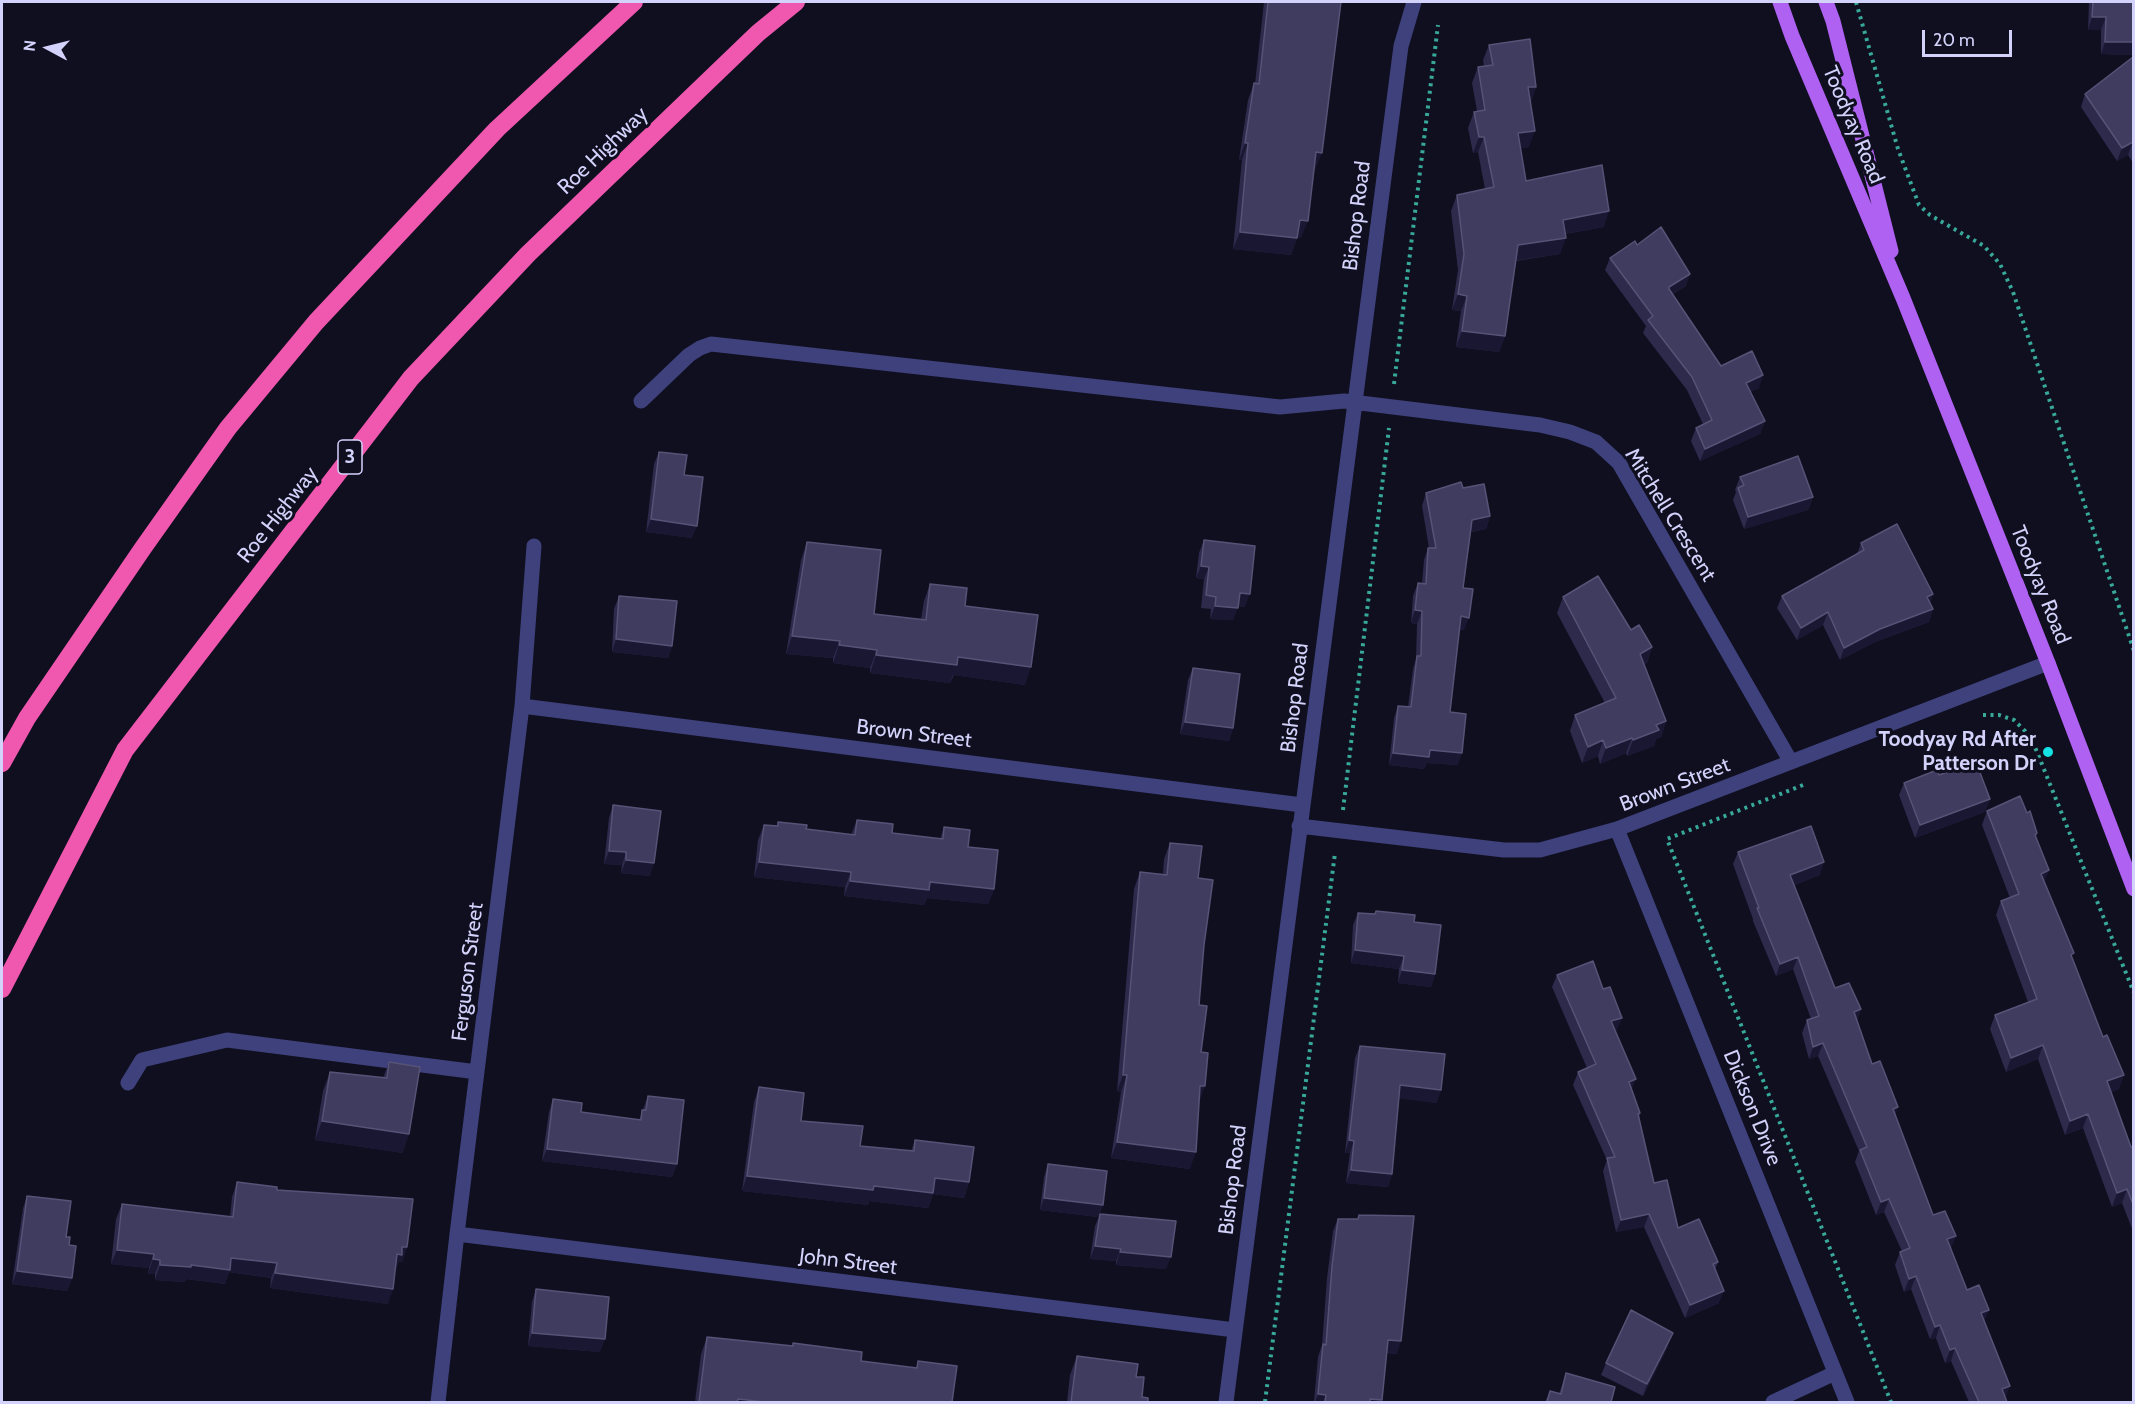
<!DOCTYPE html>
<style>
body{margin:0}
#map{position:relative;width:2135px;height:1404px;overflow:hidden;background:#100f20;font-family:Cabin,sans-serif}
canvas{display:block}
.frame{position:absolute;inset:0;border:3px solid #d3d2fb;pointer-events:none}
.north{position:absolute;left:18px;top:18px;width:60px;height:60px;-webkit-text-stroke:4px #100f20;paint-order:stroke;rotate:277deg;font-size:16px;font-weight:700;line-height:24px;text-align:center;color:#d3d2fb}
.north::after{content:'';display:block;margin:auto;width:21px;height:27px;background:#d3d2fb;clip-path:polygon(50% 0,100% 100%,50% 72%,0 100%)}
.scale{position:absolute;left:1922px;top:30px;width:90px;height:27px;box-sizing:border-box;border:3px solid #d3d2fb;border-top:0;padding-left:8px;font-size:18px;line-height:21px;white-space:nowrap;color:#d3d2fb;-webkit-text-stroke:4px #100f20;paint-order:stroke}
</style>
<div id="map">
<canvas width="2135" height="1404"></canvas>
<div class="frame"></div>
<div class="north">N</div>
<div class="scale">20 m</div>
</div>
<script>
const c = document.querySelector('canvas').getContext('2d');
c.lineJoin = 'round';
const poly = rows => new Path2D(rows.map(r => 'M' + r).join(''));
function stroke(path, color, width, dash) { c.strokeStyle = color; c.lineWidth = width; c.lineCap = dash ? 'butt' : 'round'; c.setLineDash(dash || []); c.stroke(path); }
function fill(path, color) { c.fillStyle = color; c.fill(path, 'evenodd'); }
function write(font, color, halo, rows, align = 'center') {
  c.font = font + ' Cabin,sans-serif'; c.lineWidth = 6; c.setLineDash([]); c.textBaseline = 'middle'; c.strokeStyle = halo; c.fillStyle = color; for (const [text, x, y, turn = 0] of rows) {
    c.save(); c.translate(x, y); c.rotate((+turn || 0) * Math.PI / 180); c.textAlign = isNaN(turn) ? turn : align; if (halo) c.strokeText(text, 0, 0); c.fillText(text, 0, 0); c.restore();
  }
}
stroke(poly([
 [1856,2,1898,149,1919,205,1930,215,1984,246,2000,264,2013,292,2134,651],
 [1394,384,1438,25],
 [1983,715,1999,715,2014,720,2025,731,2035,747,2134,993],
 [1803,785,1667,839,1891,1402],
 [1343,810,1389,428],
 [1265,1402,1335,853]
]), '#38a898', 4, [3, 4.5]);
stroke(poly([
 [641,401,689,355,700,348,711,344,1280,407,1344,401,1540,425,1570,432,1596,442,1619,463,1791,762],
 [522,706,1302,805],
 [1299,826,1504,850,1540,850,1617,829,2048,663],
 [1617,829,1847,1402],
 [128,1083,142,1060,227,1040,477,1072],
 [457,1234,1235,1330],
 [438,1402,457,1234,522,706,534,546],
 [1226,1402,1401,46,1414,2],
 [1773,1402,1835,1373]
]), '#3e417b', 15);
stroke(poly([
 [1780,2,1792,36,1903,298,2048,663,2134,889],
 [1826,2,1833,21,1891,251]
]), '#af62f1', 15);
stroke(poly([
 [2,763,27,718,143,548,228,428,316,322,497,129,634,2],
 [2,989,125,750,411,378,528,254,758,33,796,2]
]), '#f057ae', 18);
fill(poly([
 [1264,2,1341,2,1315,170,1314,170,1301,238,1297,238,1291,255,1233,249,1242,160,1239,160,1248,100,1254,83,1255,84],
 [2089,2,2133,2,2133,55,2101,54,2101,30,2088,30],
 [1489,45,1536,87,1531,102,1529,147,1520,148,1526,181,1604,227,1565,234,1560,254,1516,261,1505,336,1499,352,1456,347,1461,311,1452,310,1458,270,1451,211,1457,195,1485,189,1478,152,1473,153,1468,128,1474,112,1477,111,1472,83,1478,67,1484,66,1483,60],
 [2133,57,2133,163,2128,155,2117,161,2081,107,2085,94],
 [1637,245,1686,286,1673,294,1721,366,1759,388,1750,392,1765,421,1760,434,1700,461,1691,441,1696,428,1703,424,1687,390,1643,333,1646,326,1605,270,1610,258],
 [659,452,684,475,692,538,646,532,654,464],
 [1740,477,1813,497,1808,510,1744,529,1733,500,1736,492,1735,490],
 [1463,488,1490,516,1486,529,1471,532,1463,588,1464,630,1459,630,1450,712,1458,765,1427,763,1424,769,1389,765,1394,718,1398,706,1408,707,1413,669,1416,659,1417,624,1411,623,1413,596,1418,583,1422,583,1424,560,1428,548,1429,548,1422,506,1426,493],
 [1204,540,1245,607,1238,606,1233,620,1210,619,1211,609,1201,608,1204,579,1196,578,1199,553],
 [807,542,874,614,921,619,924,601,930,584,965,606,1025,685,954,675,950,683,870,673,870,668,833,663,833,658,786,654,801,560],
 [1861,543,1933,594,1930,602,1933,609,1929,622,1875,642,1840,660,1823,625,1797,640,1777,608,1782,596,1857,554],
 [619,596,672,646,668,658,612,652,614,609],
 [1563,597,1631,630,1652,647,1647,663,1644,664,1666,721,1661,737,1656,739,1654,746,1627,756,1626,753,1600,764,1598,756,1582,763,1570,731,1575,715,1605,703,1557,613],
 [1193,668,1233,728,1229,741,1180,734,1188,680],
 [1939,775,1990,799,1985,812,1915,838,1899,795,1904,783],
 [613,805,650,876,621,873,622,865,604,864,609,818],
 [1987,811,2027,813,2037,833,2036,838,2045,883,2119,1089,2111,1092,2131,1147,2133,1147,2133,1231,2122,1203,2112,1207,2083,1128,2065,1135,2038,1059,2006,1072,1990,1029,1995,1015,2028,1002,1996,915,2001,901,2010,898,1982,825],
 [857,820,892,833,940,839,944,827,968,847,994,889,988,904,927,898,924,905,844,896,845,887,754,877,758,840,764,825,777,826,778,822,806,829,851,835],
 [1170,843,1198,878,1204,945,1199,1005,1201,1052,1199,1103,1190,1169,1111,1158,1121,1092,1117,1091,1134,889,1140,872,1163,874,1164,859],
 [1738,852,1820,875,1794,885,1835,988,1861,1009,1857,1020,1872,1064,1895,1116,1933,1215,1951,1249,1967,1290,1989,1310,1984,1321,2007,1402,1969,1402,1951,1361,1945,1363,1936,1338,1930,1339,1911,1289,1904,1292,1895,1265,1900,1252,1902,1251,1884,1212,1876,1215,1855,1162,1859,1151,1818,1056,1809,1059,1802,1033,1807,1020,1811,1019,1793,969,1776,976,1753,921,1753,919,1733,864],
 [1376,911,1414,922,1435,974,1431,987,1398,983,1399,969,1351,963,1353,925,1358,913,1375,914],
 [1557,975,1617,1030,1615,1031,1632,1090,1640,1113,1639,1118,1654,1183,1678,1228,1718,1262,1715,1270,1719,1303,1685,1318,1644,1227,1616,1232,1603,1171,1607,1160,1573,1085,1578,1072,1587,1068,1552,987],
 [1360,1046,1437,1103,1399,1098,1392,1174,1388,1187,1346,1183,1350,1153,1345,1153,1355,1058],
 [389,1062,403,1153,315,1140,323,1091,330,1072,383,1078],
 [759,1087,801,1121,860,1146,911,1151,915,1140,969,1182,964,1198,933,1194,928,1208,869,1201,868,1205,742,1191,754,1102],
 [648,1096,677,1164,672,1177,542,1161,549,1112,553,1099,581,1112,639,1120],
 [1048,1164,1103,1205,1098,1217,1040,1210,1044,1177],
 [237,1182,277,1190,407,1247,402,1262,399,1261,396,1269,395,1269,388,1304,270,1288,271,1278,229,1272,225,1284,186,1279,185,1282,155,1280,155,1274,148,1274,149,1268,111,1264,116,1219,122,1204,230,1217,232,1197],
 [27,1196,66,1237,69,1245,72,1278,67,1291,12,1284,23,1208],
 [1100,1214,1166,1269,1116,1265,1116,1261,1090,1259,1095,1226],
 [1338,1219,1397,1354,1387,1353,1382,1400,1381,1402,1314,1402,1318,1357,1322,1345,1327,1278,1333,1231],
 [536,1289,600,1352,528,1346,532,1302],
 [707,1337,792,1346,793,1343,861,1361,916,1368,918,1361,952,1402,695,1402,701,1354],
 [1668,1346,1643,1396,1601,1375,1606,1363],
 [1077,1356,1136,1377,1142,1397,1148,1402,1067,1402,1070,1375],
 [1566,1373,1611,1402,1545,1402,1550,1391,1559,1394]
]), '#2d2a4c');
fill(poly([
 [2092,17,2106,17,2101,30,2088,30],
 [2105,42,2133,42,2133,55,2101,54],
 [1528,87,1536,87,1531,102],
 [1535,131,1529,147,1512,149,1518,133],
 [1479,137,1484,137,1478,152,1473,153],
 [2133,142,2128,155,2117,161,2122,148],
 [1245,143,1248,143,1242,160,1239,160],
 [1316,152,1322,153,1315,170,1310,169],
 [1609,211,1604,227,1558,235,1563,220],
 [1300,220,1308,221,1301,238,1297,238,1291,255,1233,249,1240,232],
 [1566,238,1560,254,1512,261,1518,245],
 [1690,274,1686,286,1664,299,1669,287],
 [1458,294,1467,296,1461,311,1452,310],
 [1462,331,1505,336,1499,352,1456,347],
 [1763,375,1759,388,1741,396,1746,383],
 [1765,421,1760,434,1700,461,1705,449],
 [1813,497,1808,510,1744,529,1748,517],
 [1490,516,1486,529,1468,532,1472,520],
 [651,519,697,526,692,538,646,532],
 [1201,566,1209,567,1204,579,1196,578],
 [1240,593,1250,594,1245,607,1236,606],
 [1933,594,1929,606,1927,597],
 [1215,606,1238,608,1233,620,1210,619],
 [1933,609,1929,622,1875,642,1840,660,1844,648,1880,629],
 [1415,610,1422,611,1417,624,1411,623],
 [1828,612,1823,625,1797,640,1801,628],
 [1461,616,1469,618,1464,630,1456,629],
 [792,636,840,641,833,658,786,654],
 [616,639,672,646,668,658,612,652],
 [839,645,877,650,870,668,833,663],
 [1652,647,1647,663,1634,670,1640,654],
 [876,655,958,657,1031,667,1025,685,953,675,950,683,870,673],
 [1666,721,1661,737,1656,739,1654,746,1627,756,1633,740,1656,725],
 [1185,722,1233,728,1229,741,1180,734],
 [1632,738,1626,753,1600,764,1606,748],
 [1603,740,1598,756,1582,763,1588,747],
 [1430,750,1462,753,1458,765,1427,763,1424,769,1389,765,1393,753],
 [1990,799,1985,812,1915,838,1920,825],
 [609,851,626,852,622,865,604,864],
 [626,860,654,863,650,876,621,873],
 [759,862,851,872,845,887,754,877],
 [1824,862,1820,875,1785,888,1790,875],
 [2049,870,2044,884,2041,874],
 [850,881,930,882,994,889,988,904,927,898,924,905,844,896],
 [1355,950,1404,956,1399,969,1351,963],
 [1798,957,1793,969,1776,976,1780,964],
 [1402,970,1435,974,1431,987,1398,983],
 [1861,1009,1856,1022,1854,1012],
 [1622,1018,1617,1030,1607,1034,1611,1021],
 [1823,1043,1818,1056,1809,1059,1813,1047],
 [2043,1045,2038,1059,2006,1072,2011,1058],
 [1123,1075,1127,1075,1121,1092,1117,1091],
 [2124,1075,2119,1089,2102,1095,2107,1081],
 [1636,1079,1631,1092,1629,1082],
 [1400,1085,1441,1090,1437,1103,1395,1098],
 [1200,1086,1205,1086,1199,1103],
 [1898,1107,1894,1119,1893,1109],
 [2088,1114,2083,1128,2065,1135,2070,1121],
 [322,1121,409,1134,403,1153,315,1140],
 [1349,1140,1354,1141,1350,1153,1345,1153],
 [1117,1142,1196,1152,1190,1169,1111,1158],
 [547,1149,677,1164,672,1177,542,1161],
 [1351,1170,1392,1174,1388,1187,1346,1183],
 [747,1176,874,1186,935,1178,969,1182,964,1198,933,1194,928,1208,869,1201,868,1205,742,1191],
 [2127,1189,2122,1203,2112,1207,2117,1193],
 [1044,1198,1103,1205,1098,1217,1040,1210],
 [1889,1199,1884,1212,1876,1215,1881,1202],
 [1649,1214,1644,1227,1616,1232,1621,1220],
 [1956,1236,1951,1249,1947,1239],
 [1095,1246,1121,1249,1116,1261,1090,1259],
 [402,1247,407,1247,402,1262,399,1261,396,1269,392,1269,397,1254],
 [117,1250,154,1254,149,1268,111,1264],
 [1120,1252,1171,1257,1166,1269,1116,1265],
 [231,1258,277,1263,271,1278,229,1272,225,1284,186,1279,185,1282,155,1280,160,1265,191,1265],
 [153,1259,160,1260,155,1274,148,1274],
 [17,1271,72,1278,67,1291,12,1284],
 [275,1273,393,1289,388,1304,270,1288],
 [1916,1276,1911,1289,1904,1292,1909,1279],
 [1724,1291,1719,1303,1685,1318,1690,1305],
 [1989,1310,1984,1322,1981,1313],
 [1940,1325,1936,1338,1930,1339,1935,1327],
 [532,1333,605,1339,600,1352,528,1346],
 [1673,1333,1668,1346,1643,1396,1647,1384],
 [1388,1340,1401,1341,1397,1354,1383,1352],
 [1955,1348,1951,1361,1945,1363,1950,1350],
 [2010,1386,2005,1399,2002,1389],
 [1318,1394,1326,1395,1323,1402,1315,1402],
 [738,1399,764,1402,736,1402],
 [1370,1399,1382,1400,1381,1402,1369,1402]
]), '#1a1733');
const building = poly([
 [1268,2,1341,2,1322,153,1316,152,1308,221,1300,220,1297,238,1240,232,1248,143,1245,143,1254,83,1259,84,1268,2],
 [2093,2,2133,2,2133,42,2105,42,2106,17,2092,17,2093,2],
 [1530,39,1536,87,1528,87,1535,131,1518,133,1526,181,1602,165,1609,211,1563,220,1566,238,1518,245,1505,336,1462,331,1467,296,1458,294,1464,254,1457,195,1494,187,1484,137,1479,137,1474,112,1485,110,1478,67,1493,65,1489,45,1530,39],
 [2133,57,2133,143,2133,142,2122,148,2085,94,2133,57],
 [1661,227,1690,274,1669,287,1669,289,1721,366,1752,351,1763,375,1746,383,1765,421,1705,449,1696,428,1712,420,1692,377,1648,320,1653,316,1610,258,1635,241,1637,245,1661,227],
 [659,452,687,455,684,475,703,477,697,526,651,519,659,452],
 [1798,456,1813,497,1748,517,1738,488,1744,485,1740,477,1798,456],
 [1461,482,1463,488,1484,484,1490,516,1472,520,1463,588,1473,589,1469,618,1461,616,1450,712,1466,714,1462,753,1430,750,1429,757,1393,753,1398,706,1411,707,1417,656,1421,656,1422,611,1415,610,1418,583,1426,584,1428,548,1436,548,1426,493,1461,482],
 [1897,524,1933,594,1927,597,1933,609,1880,629,1844,648,1828,612,1801,628,1782,596,1864,550,1861,543,1897,524],
 [1204,540,1255,546,1250,594,1240,593,1238,608,1215,606,1216,597,1206,595,1209,567,1201,566,1204,540],
 [807,542,881,550,874,614,926,620,930,584,967,588,965,606,1038,615,1031,667,958,657,957,665,876,655,877,650,839,645,840,641,792,636,807,542],
 [1598,576,1631,630,1639,625,1652,647,1640,654,1666,721,1656,725,1659,730,1633,740,1632,738,1606,748,1603,740,1588,747,1575,715,1616,698,1563,597,1598,576],
 [619,596,677,601,672,646,616,639,619,596],
 [1193,668,1240,674,1233,728,1185,722,1193,668],
 [1976,762,1990,799,1920,825,1904,783,1937,770,1939,775,1976,762],
 [2020,796,2027,813,2030,811,2037,833,2035,835,2049,870,2041,874,2074,953,2071,955,2103,1037,2107,1035,2124,1075,2107,1081,2131,1147,2133,1147,2133,1204,2127,1189,2117,1193,2088,1114,2070,1121,2043,1045,2011,1058,1995,1015,2037,999,2001,901,2019,894,1987,811,2020,796],
 [613,805,661,811,654,863,626,860,626,852,609,851,613,805],
 [857,820,893,824,892,833,943,839,944,827,970,830,968,847,998,850,994,889,930,882,929,890,850,881,851,872,759,862,764,825,778,826,778,822,807,825,806,829,855,835,857,820],
 [1811,826,1824,862,1790,875,1835,988,1849,983,1861,1009,1854,1012,1872,1064,1880,1061,1898,1107,1893,1109,1933,1215,1945,1211,1956,1236,1947,1239,1967,1290,1979,1285,1989,1310,1981,1313,2010,1386,2002,1389,2007,1402,1978,1402,1979,1402,1955,1348,1950,1350,1940,1325,1935,1327,1916,1276,1909,1279,1900,1252,1910,1248,1889,1199,1881,1202,1860,1150,1867,1147,1823,1043,1813,1047,1807,1020,1819,1016,1798,957,1780,964,1757,908,1759,908,1738,852,1811,826],
 [1170,843,1202,846,1198,878,1213,880,1204,945,1199,1005,1207,1006,1201,1052,1208,1053,1205,1086,1200,1086,1196,1152,1117,1142,1127,1075,1123,1075,1140,872,1167,875,1170,843],
 [1376,911,1415,915,1414,922,1441,925,1435,974,1402,970,1404,956,1355,950,1358,913,1375,914,1376,911],
 [1593,961,1603,989,1610,987,1622,1018,1611,1021,1636,1079,1629,1082,1640,1113,1638,1114,1654,1183,1667,1180,1678,1228,1699,1219,1718,1262,1713,1264,1724,1291,1690,1305,1649,1214,1621,1220,1607,1158,1615,1157,1578,1072,1596,1064,1557,975,1593,961],
 [1360,1046,1445,1054,1441,1090,1400,1085,1392,1174,1351,1170,1354,1141,1349,1140,1360,1046],
 [389,1062,420,1067,409,1134,322,1121,330,1072,387,1078,389,1062],
 [759,1087,804,1093,801,1121,863,1126,860,1146,914,1151,915,1140,974,1147,969,1182,935,1178,933,1193,874,1186,873,1190,747,1176,759,1087],
 [648,1096,684,1100,677,1164,547,1149,553,1099,582,1103,581,1112,641,1120,642,1110,646,1110,648,1096],
 [1048,1164,1107,1171,1103,1205,1044,1198,1048,1164],
 [237,1182,277,1187,277,1190,413,1199,407,1247,402,1247,402,1255,397,1254,393,1289,275,1273,277,1263,231,1258,230,1270,191,1265,191,1267,160,1265,160,1260,153,1259,154,1254,117,1250,122,1204,233,1217,237,1182],
 [27,1196,71,1201,66,1237,70,1237,69,1245,76,1246,72,1278,17,1271,27,1196],
 [1100,1214,1176,1221,1171,1257,1120,1252,1121,1249,1095,1246,1100,1214],
 [1359,1215,1414,1216,1401,1341,1388,1340,1382,1400,1370,1399,1370,1402,1325,1402,1326,1395,1318,1394,1323,1344,1326,1345,1332,1266,1338,1219,1358,1219,1359,1215],
 [536,1289,609,1297,605,1339,532,1333,536,1289],
 [1631,1310,1673,1333,1647,1384,1606,1363,1631,1310],
 [707,1337,793,1346,793,1343,862,1352,861,1361,917,1368,918,1361,957,1366,952,1402,764,1402,738,1399,737,1402,699,1402,707,1337],
 [1077,1356,1138,1364,1136,1377,1144,1377,1142,1397,1148,1398,1148,1402,1071,1402,1077,1356],
 [1566,1373,1615,1387,1611,1402,1547,1402,1550,1391,1561,1394,1566,1373]
]);
fill(building, '#3f3c5f');
stroke(building, '#565377', 1.5);
for (const [x, y, r, color] of [
 [2048,752,6,"#14e2e5"]
]) { const dot = new Path2D(); dot.arc(x, y, r, 0, 2 * Math.PI); c.fillStyle = color; c.fill(dot); stroke(dot, '#100f20', 2); }
for (const [x, y, w] of [
 [350,457,24]
]) { const box = new Path2D(); box.roundRect(x - w / 2, y - 17, w, 34, 4.5); c.fillStyle = '#100f20'; c.fill(box); stroke(box, '#d3d2fb', 1.5); }
write('bold 20px', '#d3d2fb', null, [
 ["3",350,457]
]);
write('21px', '#d3d2fb', '#100f20', [
 ["Toodyay Road",1853,125,67],
 ["Roe Highway",603,151,-44],
 ["Bishop Road",1357,216,-83],
 ["Roe Highway",278,515,-52],
 ["Mitchell Crescent",1670,515,58],
 ["Toodyay Road",2040,585,68],
 ["Bishop Road",1295,698,-83],
 ["Brown Street",914,734,7],
 ["Brown Street",1675,785,-21],
 ["Ferguson Street",468,972,-83],
 ["Dickson Drive",1752,1108,68],
 ["Bishop Road",1233,1180,-83],
 ["John Street",848,1262,7]
]);
write('bold 21px', '#d3d2fb', '#100f20', [
 ["Toodyay Rd After",2036,740],
 ["Patterson Dr",2036,764]
], 'right');
</script>
